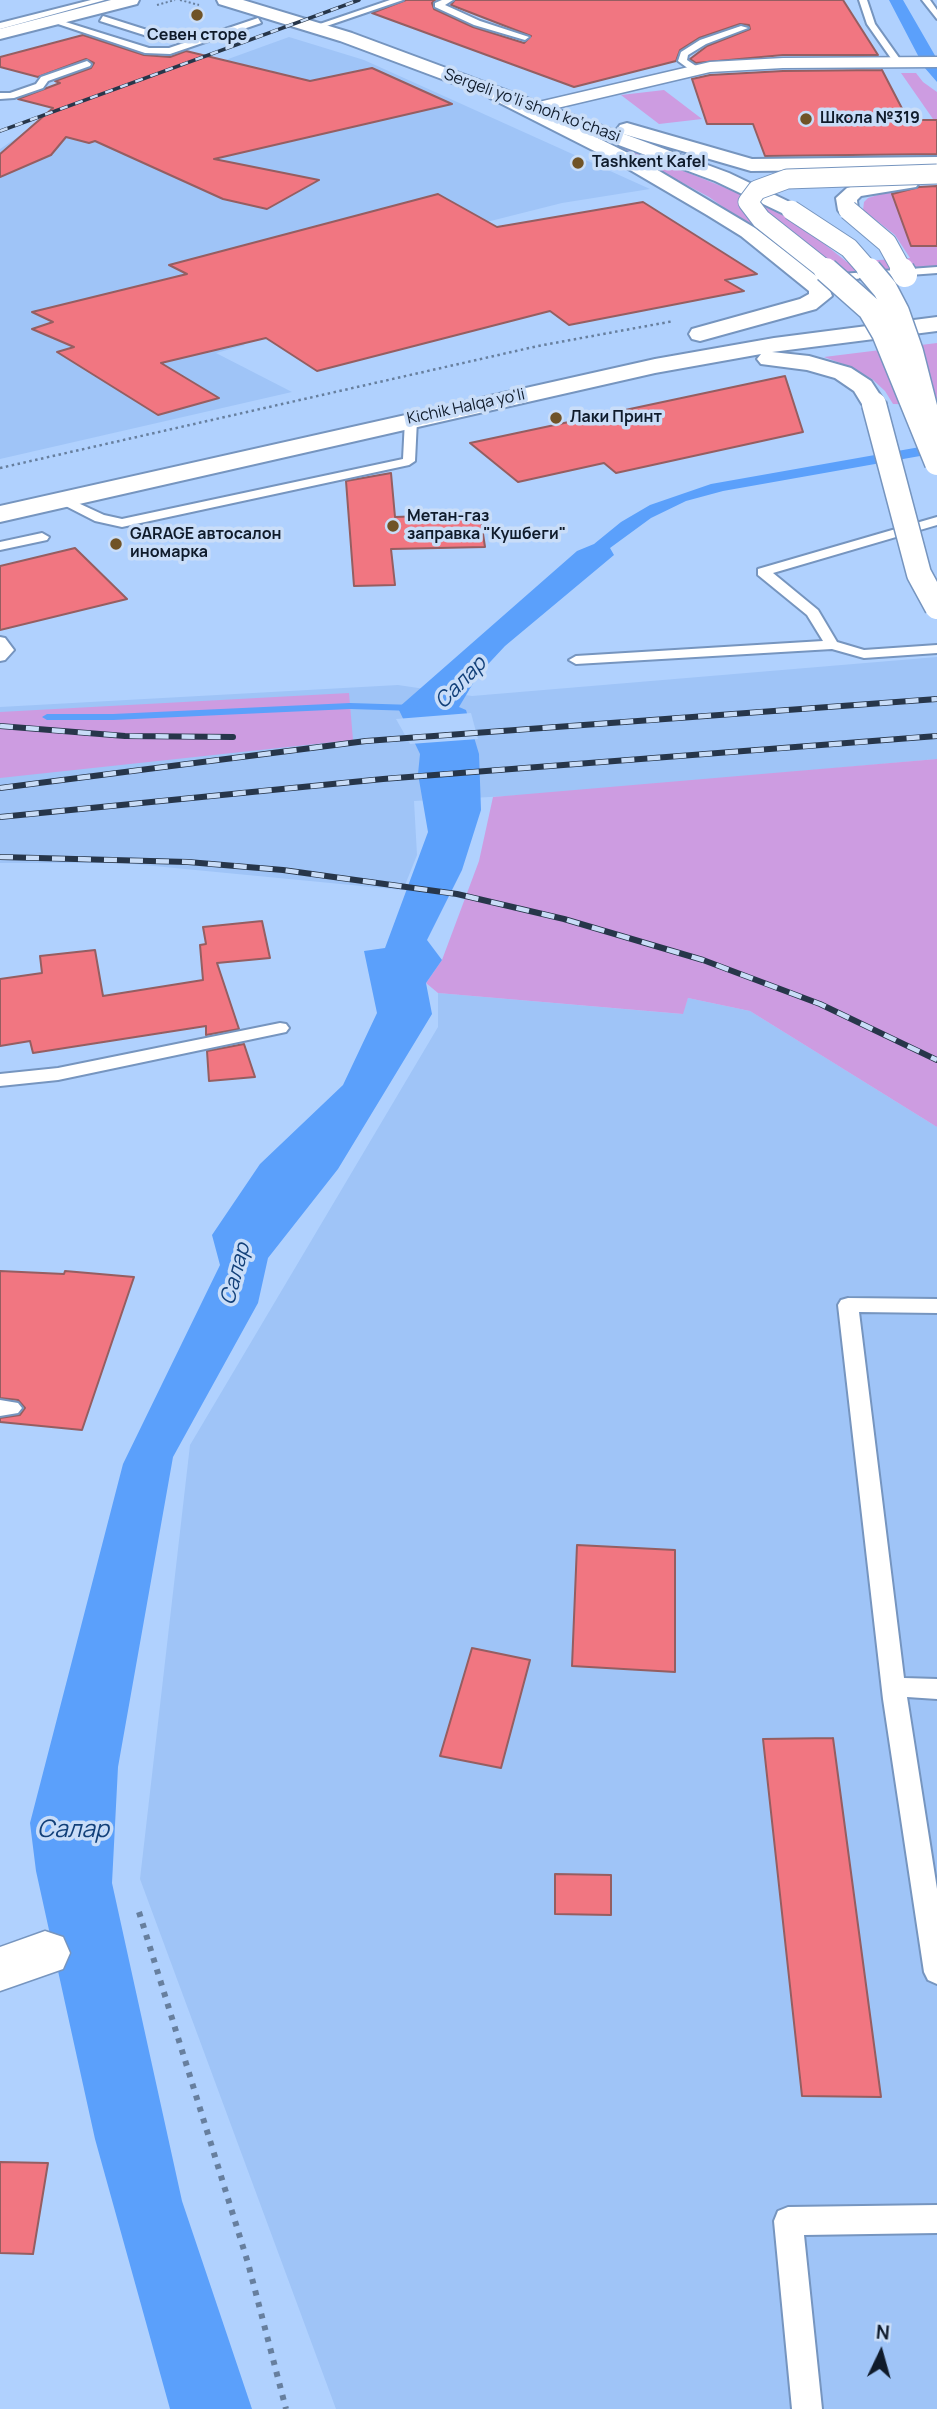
<!DOCTYPE html>
<meta charset="utf-8">
<style>
body{margin:0}
#map{position:relative;width:937px;height:2409px;overflow:hidden;background:#b0d1fe;font-family:Manrope,sans-serif}
canvas{display:block}
.north{position:absolute;left:846px;top:2318px;width:70px;height:70px;-webkit-text-stroke:5px #c9ddf8;paint-order:stroke;rotate:5deg;font-size:19px;font-weight:700;line-height:28px;text-align:center;color:#0f1b2b}
.north::after{content:'';display:block;margin:auto;width:24px;height:32px;background:#0f1b2b;clip-path:polygon(50% 0,100% 100%,50% 72%,0 100%)}
</style>
<div id="map">
<canvas width="937" height="2409"></canvas>
<div class="north">N</div>
</div>
<script>
const c = document.querySelector('canvas').getContext('2d');
c.lineJoin = 'round';
function fill(path, color) { c.fillStyle = color; c.fill(path, 'evenodd'); }
const poly = rows => new Path2D(rows.map(r => 'M' + r).join(''));
function stroke(path, color, width, dash) { c.strokeStyle = color; c.lineWidth = width; c.lineCap = dash ? 'butt' : 'round'; c.setLineDash(dash || []); c.stroke(path); }
function write(font, color, halo, rows, align = 'center') {
  c.font = font + ' Manrope,sans-serif'; c.lineWidth = 7; c.setLineDash([]); c.textBaseline = 'middle'; c.strokeStyle = halo; c.fillStyle = color; for (const [text, x, y, turn = 0] of rows) {
    c.save(); c.translate(x, y); c.rotate((+turn || 0) * Math.PI / 180); c.textAlign = isNaN(turn) ? turn : align; if (halo) c.strokeText(text, 0, 0); c.fillText(text, 0, 0); c.restore();
  }
}
fill(poly([
 [289,37,364,60,650,189,562,203,407,242,226,333,245,345,216,353,292,392,0,459,0,149,24,133],
 [937,657,937,759,547,794,414,801,417,855,403,890,123,863,0,863,0,707,398,685,472,696],
 [438,993,682,1014,688,998,750,1011,937,1127,937,2409,336,2409,140,1879,190,1445,438,1027]
]), '#9fc4f7');
fill(poly([
 [901,73,916,73,923,82,937,92,937,119,933,119],
 [664,90,702,119,659,124,621,95],
 [612,142,763,203,794,220,847,262,910,258,895,235,863,210,864,202,868,198,896,189,937,189,894,200,911,245,937,246,937,266,817,274,709,197,608,143],
 [937,343,937,405,893,404,885,391,872,379,851,367,824,357],
 [349,693,353,740,0,778,0,712],
 [937,759,937,1127,750,1011,688,998,683,1014,438,993,426,983,442,960,479,861,493,797]
]), '#cd9ce1');
fill(poly([
 [889,0,903,0,937,59,937,82,924,67],
 [937,444,937,453,723,491,686,501,651,518,610,548,614,555,505,646,478,675,459,707,466,710,479,754,481,810,462,870,427,940,442,960,426,983,432,1014,338,1169,268,1258,258,1303,173,1457,118,1767,112,1883,182,2201,252,2409,170,2409,95,2139,36,1871,30,1823,123,1464,220,1265,212,1235,260,1164,343,1085,377,1013,364,951,385,948,428,832,418,774,420,754,398,708,577,551,594,544,621,522,650,505,711,484]
]), '#5ba0fb');
fill(poly([
 [471,713,478,739,410,744,396,719]
]), '#b0d1fe');
fill(poly([
 [350,703,414,705,419,708,414,711,350,709,113,720,47,720,42,717,47,714,113,714,350,703]
]), '#5ba0fb');
const building = poly([
 [406,0,435,0,432,3,434,9,473,27,524,43,531,36,451,5,455,0,843,0,878,55,783,55,696,63,690,59,707,46,750,29,749,25,740,24,699,38,680,50,676,61,574,87,372,13,406,0],
 [83,35,144,55,170,57,186,51,310,81,372,68,452,104,214,159,319,180,267,209,223,199,95,141,89,143,66,137,51,155,0,177,0,154,53,108,18,99,60,83,55,81,91,68,94,63,86,59,38,77,0,67,0,57,83,35],
 [882,70,908,120,937,120,937,154,765,156,753,124,707,124,692,79,710,75,783,71,882,70],
 [937,186,937,246,911,246,892,194,919,187,937,186],
 [438,194,497,227,643,202,757,274,725,280,744,291,569,325,550,311,317,371,266,338,161,363,219,398,158,415,57,352,74,347,32,329,53,322,32,312,187,274,169,265,438,194],
 [785,376,803,432,616,473,604,463,518,482,470,443,785,376],
 [391,473,395,517,480,514,485,547,391,549,395,585,354,586,346,481,391,473],
 [75,548,127,599,0,630,0,566,75,548],
 [262,921,270,958,217,963,239,1029,206,1035,206,1026,33,1053,30,1041,0,1046,0,979,42,973,40,956,95,950,103,996,203,980,200,945,206,944,203,927,262,921],
 [244,1044,255,1077,209,1081,207,1051,244,1044],
 [0,1271,64,1274,65,1271,134,1277,82,1430,0,1422,0,1418,20,1415,25,1408,18,1400,0,1398,0,1271],
 [577,1545,675,1550,675,1672,572,1666,577,1545],
 [472,1648,530,1660,501,1768,440,1756,472,1648],
 [833,1738,881,2097,802,2096,763,1739,833,1738],
 [555,1874,611,1875,611,1915,555,1914,555,1874],
 [0,2162,48,2163,33,2254,0,2253,0,2162]
]);
fill(building, '#f17681');
stroke(building, '#955e61', 2);
const lane = poly([
 [91,0,105,0,0,29,0,23,91,0],
 [390,0,403,0,318,29,311,27,390,0],
 [442,0,453,0,445,5,480,21,529,37,525,40,474,25,435,7,435,3,442,0],
 [859,0,867,0,875,24,902,62,901,64,895,64,867,24,859,0],
 [922,0,930,0,937,10,937,19,922,0],
 [103,16,169,37,170,39,163,41,100,21,103,16],
 [258,18,261,23,170,54,145,53,49,21,56,19,149,48,169,48,258,18],
 [741,26,748,28,706,44,688,55,687,60,699,68,699,72,693,72,678,61,681,52,700,40,741,26],
 [87,61,91,64,90,66,48,81,43,88,14,98,0,99,0,93,10,93,36,84,41,77,87,61],
 [937,267,937,273,827,281,822,278,827,275,937,267],
 [411,416,417,420,415,461,409,465,122,527,95,521,54,500,55,497,65,497,104,515,122,519,403,459,405,420,411,416],
 [937,517,937,525,773,573,818,610,837,642,864,650,937,645,937,653,864,658,832,649,576,664,569,660,576,656,823,641,807,615,758,575,758,569,937,517],
 [42,533,49,537,47,540,0,550,0,542,42,533],
 [0,637,5,638,14,650,5,660,0,661,0,637],
 [280,1023,286,1024,289,1028,286,1032,58,1080,0,1086,0,1074,58,1068,280,1023],
 [848,1298,937,1299,937,1313,859,1312,904,1678,937,1679,937,1699,907,1697,937,1889,937,1984,928,1980,924,1972,883,1699,838,1305,841,1300,848,1298],
 [0,1400,18,1403,22,1408,18,1413,0,1416,0,1400],
 [937,2205,937,2233,804,2235,822,2409,792,2409,774,2221,778,2211,788,2207,937,2205]
]);
const street = poly([
 [937,57,937,67,783,68,710,72,536,113,527,108,530,104,710,62,783,58,937,57],
 [45,1931,63,1937,70,1953,63,1969,0,1991,0,1947,45,1931]
]);
const primary = poly([
 [111,0,139,0,137,4,0,39,0,29,111,0],
 [217,0,243,0,352,33,729,173,798,206,801,210,798,214,784,214,715,181,340,41,219,4,217,0]
]);
const highway = poly([
 [497,88,634,156,755,228,827,283,832,296,816,309,700,341,692,339,689,334,692,329,800,299,809,294,809,291,741,236,707,215,620,164,490,98,488,94,497,88],
 [627,123,752,159,937,157,937,169,751,171,620,133,617,129,620,125,627,123],
 [909,177,916,179,919,183,916,187,861,196,857,200,858,210,855,214,841,214,838,210,836,198,847,188,875,180,909,177],
 [937,317,937,331,772,352,809,356,851,368,871,381,886,404,883,409,874,411,865,409,854,391,835,378,807,370,761,364,757,359,761,354,655,373,0,522,0,506,655,359,774,338,937,317]
]);
stroke(lane, '#7695bf', 4);
stroke(street, '#7695bf', 3);
stroke(primary, '#7695bf', 4);
stroke(highway, '#7695bf', 4);
stroke(poly([
 [180,0,199,5],
 [157,5,175,0]
]), '#677f9e', 2, [2, 2.5]);
stroke(poly([
 [0,468,538,346,674,321]
]), '#677f9e', 2.5, [2.5, 3.5]);
stroke(poly([
 [139,1912,248,2263,286,2409]
]), '#677f9e', 6, [5, 7]);
fill(lane, '#fff');
fill(street, '#fff');
fill(primary, '#fff');
fill(highway, '#fff');
const railFar1 = poly([
 [0,131,359,0]
]);
const rail = poly([
 [0,726,125,736,233,737],
 [0,788,366,741,937,699],
 [0,817,383,779,937,736],
 [0,857,188,862,283,870,457,894,564,919,703,960,820,1004,937,1060]
]);
stroke(railFar1, '#27364a', 3.5);
stroke(rail, '#27364a', 6);
stroke(railFar1, '#c9ddf8', 2.5, [8]);
stroke(rail, '#c9ddf8', 4.5, [13]);
const primaryBridgeFar1 = poly([
 [791,210,849,248,870,272]
]);
const primaryBridge = poly([
 [869,270,885,289,897,312,911,352,934,442]
]);
const highwayBridgeFar1 = poly([
 [848,210,887,243,903,272],
 [828,272,761,219,748,202,757,190,787,179,937,174]
]);
const highwayBridge = poly([
 [826,270,870,309,884,333,937,463],
 [902,270,905,275],
 [874,404,919,574,937,607]
]);
stroke(primaryBridgeFar1, '#7695bf', 21, []);
stroke(primaryBridge, '#7695bf', 27, []);
stroke(highwayBridgeFar1, '#7695bf', 21, []);
stroke(highwayBridge, '#7695bf', 27, []);
stroke(primaryBridgeFar1, '#fff', 19);
stroke(primaryBridge, '#fff', 24);
stroke(highwayBridgeFar1, '#fff', 19);
stroke(highwayBridge, '#fff', 24);
for (const [x, y, r, color] of [
 [197,15,7,"#705327"],
 [806,119,7,"#705327"],
 [578,163,7,"#705327"],
 [556,418,7,"#705327"],
 [393,526,7,"#705327"],
 [116,544,7,"#705327"]
]) { const dot = new Path2D(); dot.arc(x, y, r, 0, 2 * Math.PI); c.fillStyle = color; c.fill(dot); stroke(dot, '#c9ddf8', 2.5); }
write('bold 16px', '#0f1b2b', '#c9ddf8', [
 ["Севен сторе",197,36,"center"],
 ["Школа №319",820,119],
 ["Tashkent Kafel",592,163],
 ["Лаки Принт",570,418],
 ["Метан-газ",407,517],
 ["заправка \"Кушбеги\"",407,535],
 ["GARAGE автосалон",130,535],
 ["иномарка",130,553]
], 'left');
write('16px', '#0f1b2b', '#c9ddf8', [
 ["Sergeli yo‘li shoh ko‘chasi",532,106,20],
 ["Kichik Halqa yo'li",466,407,-12]
]);
write('italic 21px', '#124079', '#c9ddf8', [
 ["Салар",461,683,-46],
 ["Салар",236,1274,-75]
]);
write('italic 24px', '#124079', '#c9ddf8', [
 ["Салар",73,1830]
]);
</script>
